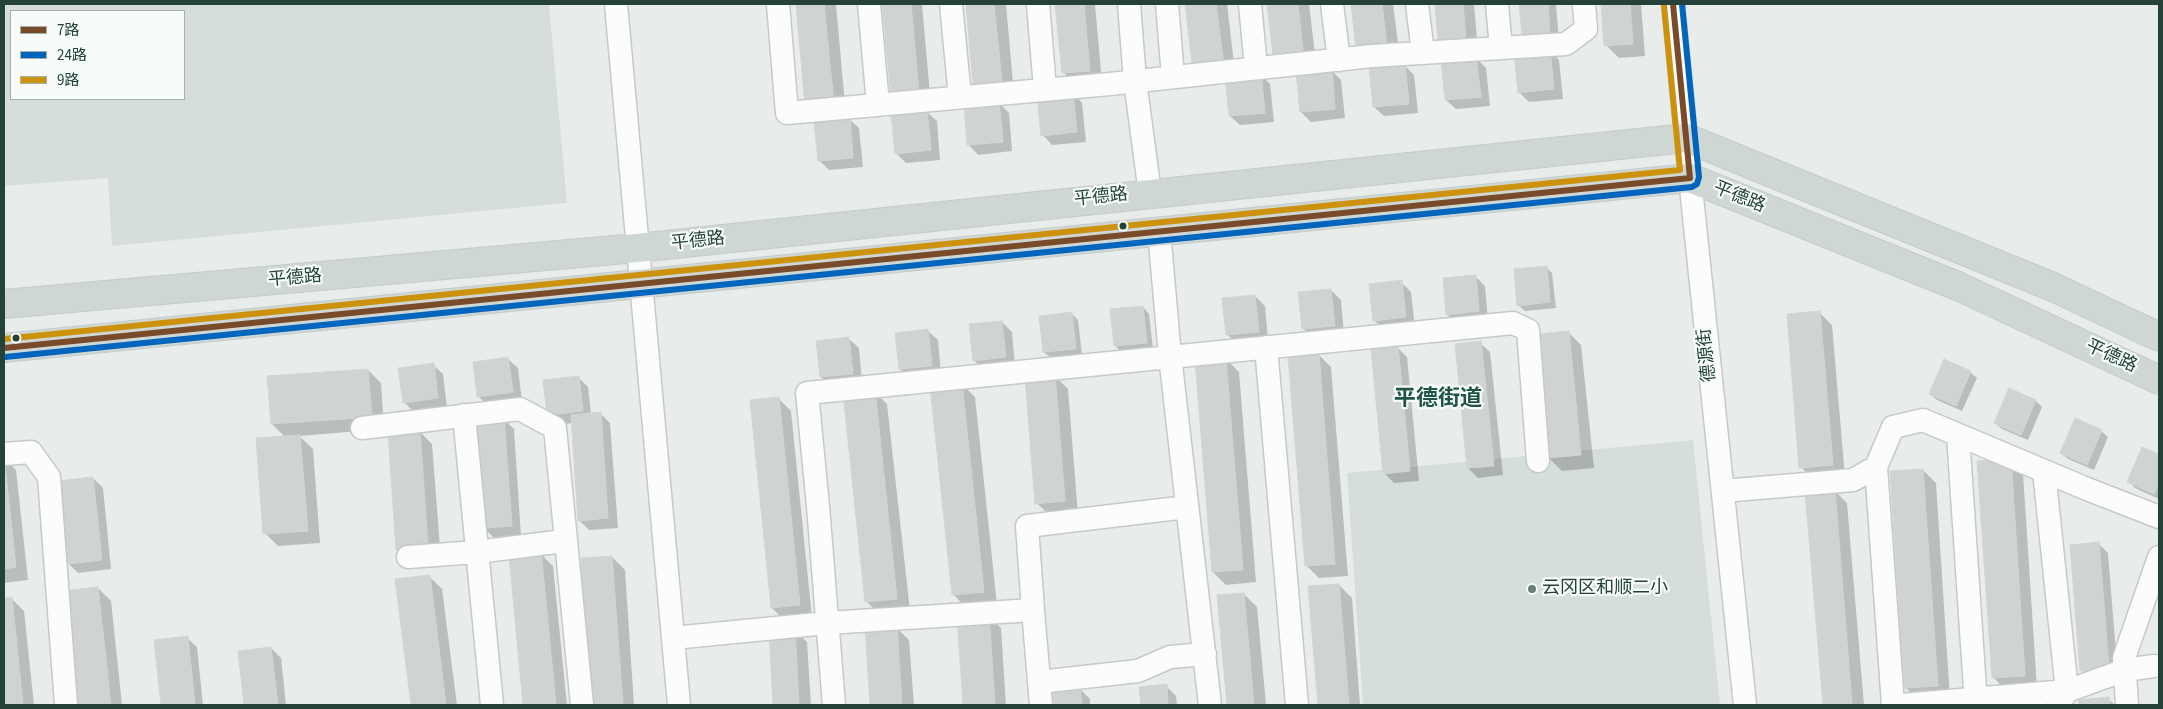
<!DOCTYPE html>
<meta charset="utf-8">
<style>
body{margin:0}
#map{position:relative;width:2163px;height:709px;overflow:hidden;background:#e8edeb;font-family:"Source Sans 3","Noto Sans SC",sans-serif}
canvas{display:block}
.frame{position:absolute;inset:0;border:5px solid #24423a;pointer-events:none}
.legend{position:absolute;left:10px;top:10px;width:175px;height:90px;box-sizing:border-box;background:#f7fbf9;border:1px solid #a3b1ad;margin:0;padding:6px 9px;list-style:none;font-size:15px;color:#24423a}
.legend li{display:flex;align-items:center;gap:10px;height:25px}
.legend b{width:25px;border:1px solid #a3b1ad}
</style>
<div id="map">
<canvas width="2163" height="709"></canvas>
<div class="frame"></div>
<ul class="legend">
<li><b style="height:6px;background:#7a4b2a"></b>7路</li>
<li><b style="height:6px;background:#0065bd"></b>24路</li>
<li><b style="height:6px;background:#cd920c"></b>9路</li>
</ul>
</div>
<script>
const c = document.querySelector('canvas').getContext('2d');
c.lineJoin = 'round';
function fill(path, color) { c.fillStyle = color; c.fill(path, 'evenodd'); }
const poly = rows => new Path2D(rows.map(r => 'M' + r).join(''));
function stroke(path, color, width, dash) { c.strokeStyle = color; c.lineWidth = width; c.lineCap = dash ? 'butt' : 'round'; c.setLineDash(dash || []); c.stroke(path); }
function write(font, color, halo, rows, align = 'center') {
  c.font = font + ' "Source Sans 3","Noto Sans SC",sans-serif'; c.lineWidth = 4.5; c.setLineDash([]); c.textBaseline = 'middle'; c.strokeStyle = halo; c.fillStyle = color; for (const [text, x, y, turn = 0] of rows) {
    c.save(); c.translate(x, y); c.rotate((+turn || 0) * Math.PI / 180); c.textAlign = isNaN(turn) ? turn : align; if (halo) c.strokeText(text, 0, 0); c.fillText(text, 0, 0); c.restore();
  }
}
fill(poly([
 [4,4,549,4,567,203,112,246,108,178,4,186],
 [11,11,184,11,184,99,11,99],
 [1693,440,1720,705,1363,705,1347,473]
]), '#d6dedb');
fill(poly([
 [797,4,836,4,846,116,807,106],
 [884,4,922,4,931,106,892,95],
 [967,4,1006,4,1014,95,988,97,975,84],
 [1057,4,1095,4,1102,83,1076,85,1063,72],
 [1186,4,1227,4,1235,72,1206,75,1193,62],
 [1268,4,1309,4,1316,63,1287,67,1274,54],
 [1352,4,1393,4,1400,58,1358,49],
 [1436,4,1474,4,1478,52,1439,41],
 [1521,4,1556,4,1559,43,1523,35],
 [1602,4,1641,4,1645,56,1619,58,1606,45],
 [1550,50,1559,60,1563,99,1529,102,1519,92],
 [1476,58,1486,68,1490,106,1456,109,1446,100],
 [1404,65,1414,75,1418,113,1384,116,1374,107],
 [1331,70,1341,80,1345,118,1311,122,1301,112],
 [1260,74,1270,84,1274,122,1240,125,1230,116],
 [1073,93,1082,103,1086,142,1052,145,1043,135],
 [999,103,1009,113,1012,151,978,155,969,145],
 [927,112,937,121,940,160,906,163,896,153],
 [849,119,859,128,863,167,829,170,819,160],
 [1546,267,1552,273,1556,308,1525,311,1518,305],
 [1475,276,1485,286,1488,321,1457,324,1447,314],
 [1401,282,1411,292,1415,327,1384,330,1374,320],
 [1331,290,1341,300,1344,335,1313,338,1303,328],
 [1255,296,1265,306,1268,341,1237,344,1227,334],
 [1143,307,1149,314,1153,349,1121,352,1115,345],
 [1819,312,1832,325,1845,477,1814,480,1801,467],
 [1072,314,1078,320,1082,355,1051,358,1044,352],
 [1002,322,1012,332,1015,367,984,370,974,360],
 [928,331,938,340,941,375,910,379,900,369],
 [1568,332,1581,345,1594,468,1562,471,1549,458],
 [849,339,859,348,862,383,831,387,821,377],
 [1480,343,1490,352,1503,475,1478,478,1468,468],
 [1397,347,1407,357,1419,481,1394,483,1385,474],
 [1318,354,1331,367,1348,576,1319,578,1306,565],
 [508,359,518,368,522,402,488,406,478,396],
 [1226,359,1239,372,1256,582,1226,585,1213,572],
 [433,365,443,374,447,408,414,412,404,402],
 [368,370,381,383,384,429,299,436,313,449,320,543,278,546,265,533,285,437,272,424],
 [1970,372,1977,378,1962,411,1937,400,1930,394],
 [1055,376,1068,389,1078,514,1050,516,1037,503],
 [578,377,588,387,591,414,601,414,610,423,618,528,589,530,579,520,573,423,558,425,549,415],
 [962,384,975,397,997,605,966,608,954,595],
 [874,391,887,404,910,611,880,615,867,602],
 [778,398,791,411,812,618,785,621,772,608],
 [2036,401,2042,407,2028,440,2002,429,1995,423],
 [504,419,514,429,521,536,494,538,484,528],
 [419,431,432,444,441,560,410,562,397,549],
 [2101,431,2108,437,2094,470,2068,459,2061,453],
 [2143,448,2159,455,2159,499,2135,488,2129,481],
 [4,458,16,470,28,580,4,583],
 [2010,460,2023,473,2037,688,2006,690,1993,677],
 [1923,470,1936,483,1950,699,1919,701,1906,688],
 [93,478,103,488,111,569,78,573,68,563],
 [1834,490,1847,503,1864,705,1824,705,1806,492],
 [2098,543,2108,553,2118,678,2091,680,2082,670],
 [540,553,553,566,567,705,525,705,510,556],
 [612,557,625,570,634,705,593,705],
 [429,576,442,589,457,705,413,705,397,580],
 [1339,585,1352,598,1360,705,1319,705,1310,588],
 [98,588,111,601,122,705,77,705],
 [1244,594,1257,607,1266,705,1228,705,1218,596],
 [11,598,24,611,34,705,4,705,4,599],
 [988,615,1001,628,1006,705,964,705,958,617],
 [896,627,909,640,914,705,871,705,866,628],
 [794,629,807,642,811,705,774,705,770,631],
 [187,638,197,647,203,705,163,705,155,641],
 [271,648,281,658,286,705,245,705,239,652],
 [1166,686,1176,696,1177,705,1142,705,1141,688],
 [1080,689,1090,699,1090,705,1055,705,1054,691],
 [2108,699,2115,705,2080,705,2080,701]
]), '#0003');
const building = poly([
 [796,4,824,4,834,104,805,106,796,4],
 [882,4,911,4,919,93,891,96,882,4],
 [966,4,994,4,1002,82,973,85,966,4],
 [1055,4,1084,4,1090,71,1062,73,1055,4],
 [1185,4,1216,4,1223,59,1192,63,1185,4],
 [1267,4,1298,4,1303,51,1273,55,1267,4],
 [1351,4,1382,4,1387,46,1356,49,1351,4],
 [1435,4,1463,4,1466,39,1438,41,1435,4],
 [1519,4,1548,4,1550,33,1522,36,1519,4],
 [1601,4,1630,4,1633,44,1604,46,1601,4],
 [1550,49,1554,89,1518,93,1514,52,1550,49],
 [1476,57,1481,97,1445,100,1441,60,1476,57],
 [1405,64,1409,104,1373,107,1369,67,1405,64],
 [1332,69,1335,109,1300,112,1296,72,1332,69],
 [1261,73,1265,113,1229,116,1225,76,1261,73],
 [1073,92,1077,132,1041,136,1037,95,1073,92],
 [999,102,1003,142,967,145,964,105,999,102],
 [927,110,931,150,895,154,891,114,927,110],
 [850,117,853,158,818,161,814,121,850,117],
 [1547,266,1550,302,1517,306,1514,269,1547,266],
 [1476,275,1479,311,1446,315,1443,278,1476,275],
 [1402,280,1406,317,1373,321,1369,284,1402,280],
 [1331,289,1335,326,1302,329,1298,292,1331,289],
 [1255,295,1259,332,1226,335,1222,298,1255,295],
 [1143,306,1147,343,1114,346,1110,309,1143,306],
 [1820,311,1833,465,1799,468,1787,314,1820,311],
 [1072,312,1076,349,1043,352,1039,316,1072,312],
 [1002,321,1006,357,973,361,969,324,1002,321],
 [928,329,932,366,899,369,895,333,928,329],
 [1569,331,1581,455,1548,458,1536,334,1569,331],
 [849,337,853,374,820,377,816,341,849,337],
 [1481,341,1494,466,1467,468,1455,344,1481,341],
 [1398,346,1410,471,1383,474,1371,349,1398,346],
 [1319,353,1335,564,1305,566,1288,356,1319,353],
 [508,357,513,392,477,397,473,362,508,357],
 [1226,358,1243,570,1212,572,1195,360,1226,358],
 [1944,359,1971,371,1956,406,1929,394,1944,359],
 [434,363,438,398,403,403,398,368,434,363],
 [368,369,372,417,271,424,267,376,368,369],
 [1055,374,1065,501,1035,504,1025,377,1055,374],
 [579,376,583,411,547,415,543,380,579,376],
 [962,383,984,592,952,595,930,386,962,383],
 [2009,388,2036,400,2021,435,1994,423,2009,388],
 [875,390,897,599,865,602,843,393,875,390],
 [779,397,800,605,771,608,750,400,779,397],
 [601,412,608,518,578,521,571,415,601,412],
 [504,418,512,526,483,528,475,420,504,418],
 [2075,418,2102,430,2087,465,2060,453,2075,418],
 [420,430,428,547,396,550,388,432,420,430],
 [300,435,308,531,263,534,256,438,300,435],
 [2142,447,2159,454,2159,482,2154,494,2127,482,2142,447],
 [4,456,16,567,4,569,4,456],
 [2011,458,2025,676,1992,678,1977,461,2011,458],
 [1923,469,1938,686,1904,688,1890,471,1923,469],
 [93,477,102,560,67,564,58,481,93,477],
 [1835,489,1852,705,1823,705,1805,491,1835,489],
 [2099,542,2109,668,2080,671,2070,545,2099,542],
 [541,551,556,705,523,705,509,555,541,551],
 [612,556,623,705,591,705,581,558,612,556],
 [430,575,446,705,411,705,395,579,430,575],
 [1339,584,1349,705,1318,705,1308,586,1339,584],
 [98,587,111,705,75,705,63,591,98,587],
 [1244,593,1254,705,1227,705,1217,595,1244,593],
 [12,597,23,705,4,705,4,598,12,597],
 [989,613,995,705,963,705,957,616,989,613],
 [897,625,902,705,870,705,865,627,897,625],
 [795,628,799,705,773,705,769,629,795,628],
 [188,636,195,705,161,705,154,640,188,636],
 [271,647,278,705,244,705,238,651,271,647],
 [1167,684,1168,705,1141,705,1139,687,1167,684],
 [1080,688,1082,705,1054,705,1053,690,1080,688],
 [2109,697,2110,705,2079,705,2079,700,2109,697]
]);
fill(building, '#cfd4d2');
stroke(building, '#d1d6d4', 1);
const minor = poly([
 [616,4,679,705],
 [778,4,787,113,1110,84,1372,56,1566,44,1586,29,1584,4],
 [869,4,878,104],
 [951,4,960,97],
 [1038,4,1045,89],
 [1129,4,1135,81,1150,193],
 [1167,4,1173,77],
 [1250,4,1256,68],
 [1332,4,1339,60],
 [1417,4,1423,53],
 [1497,4,1501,48],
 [1673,4,1690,178,1745,705],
 [1159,231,1170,356,1210,705],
 [1266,347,1297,705],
 [464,415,492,705],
 [362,428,520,409,555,428,582,705],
 [1958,435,1976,705],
 [4,454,31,452,49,477,66,705],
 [2044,471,2067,691,2060,702],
 [1723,491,1853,480,1876,467],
 [408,557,477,552,564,541],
 [1033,610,1041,705],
 [673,638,827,623,1033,610,1027,526,1187,507],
 [1039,682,1138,671,1170,657,1205,654],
 [834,705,818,506,807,393,1513,323,1528,330,1538,461],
 [1893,705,1876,467,1893,427,1923,420,2087,489,2159,517],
 [1901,705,2067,691,2125,670,2154,666],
 [2127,705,2124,658,2159,557]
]);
const major = poly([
 [4,304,637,248,1686,138,2053,287,2159,337],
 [4,348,1690,178,1960,287,2159,380]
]);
stroke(minor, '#c5cac8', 25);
stroke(major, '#c3ccc9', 30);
stroke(minor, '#fcfcfc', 22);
stroke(major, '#cfd7d5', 28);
stroke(poly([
 [4,348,1690,178,1673,4]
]), '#7a4b2a', 6);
stroke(poly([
 [5,357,1692,187,1697,184,1699,177,1682,4]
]), '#0065bd', 6);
stroke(poly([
 [4,339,1680,170,1664,5]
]), '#cd920c', 6);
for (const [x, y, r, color] of [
 [1123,226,4.5,"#24423a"],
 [16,338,4.5,"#24423a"],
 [1532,589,5,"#697e78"]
]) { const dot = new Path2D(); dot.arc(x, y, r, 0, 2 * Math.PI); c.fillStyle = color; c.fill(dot); stroke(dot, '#f7fbf9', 2); }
write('18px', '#24423a', '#f7fbf9', [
 ["平德路",1101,198,-6],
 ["平德路",1739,198,22],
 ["平德路",698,242,-6],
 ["平德路",295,279,-5],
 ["德源街",1708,355,-96],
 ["平德路",2111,357,25]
]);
write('18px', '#24423a', '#f7fbf9', [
 ["云冈区和顺二小",1542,589]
], 'left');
write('bold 22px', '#1f5548', '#f7fbf9', [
 ["平德街道",1438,400]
]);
</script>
